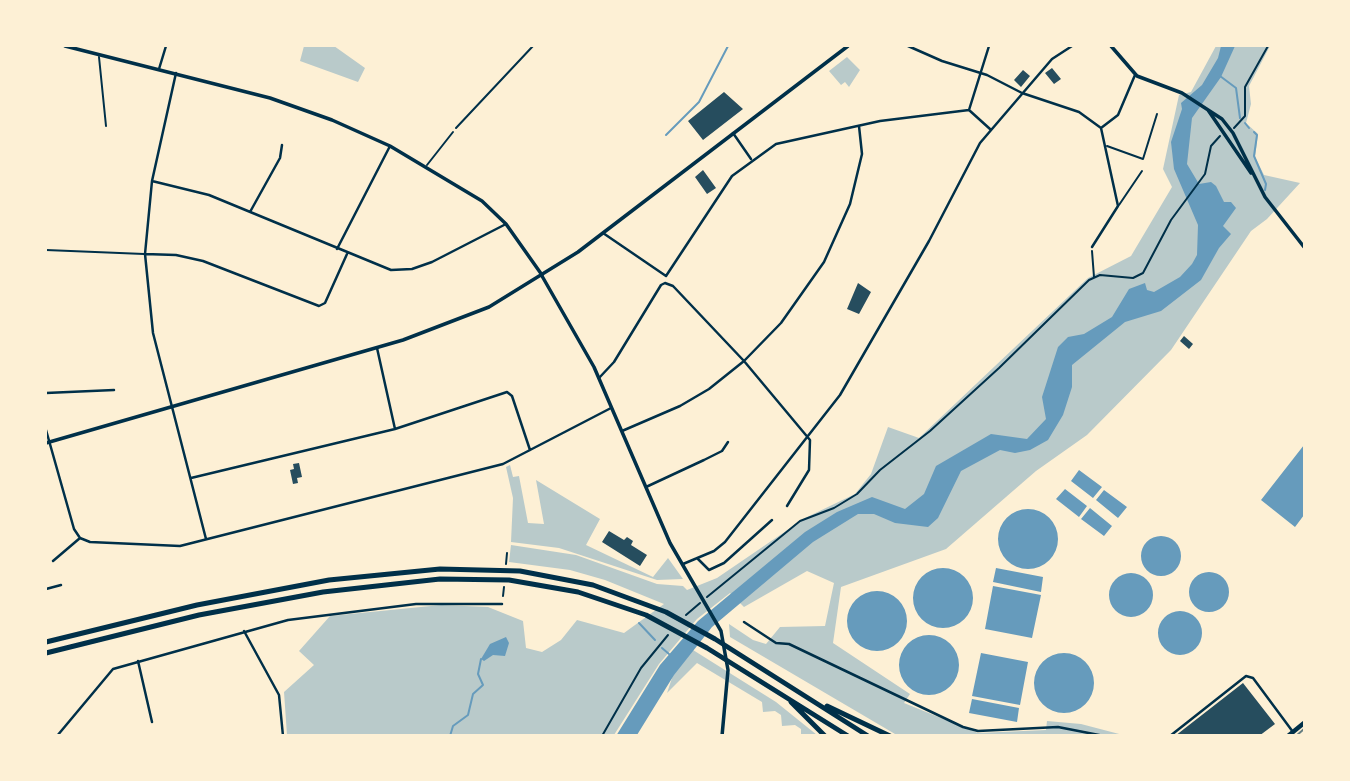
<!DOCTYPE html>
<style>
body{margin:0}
#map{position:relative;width:1350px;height:781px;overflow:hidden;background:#fdf0d5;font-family:Signika,sans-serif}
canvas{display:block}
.frame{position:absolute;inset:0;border:47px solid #fdf0d5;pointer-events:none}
</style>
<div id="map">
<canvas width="1350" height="781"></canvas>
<div class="frame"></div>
</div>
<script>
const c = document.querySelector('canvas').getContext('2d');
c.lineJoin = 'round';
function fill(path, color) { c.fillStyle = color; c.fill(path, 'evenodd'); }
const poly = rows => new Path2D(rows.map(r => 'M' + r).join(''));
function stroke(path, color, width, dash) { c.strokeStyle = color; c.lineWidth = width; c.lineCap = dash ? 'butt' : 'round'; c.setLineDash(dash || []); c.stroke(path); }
fill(poly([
 [304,46,334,46,365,68,358,82,300,61],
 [1216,46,1270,46,1249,86,1251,104,1246,123,1258,134,1255,157,1264,175,1300,183,1267,219,1251,231,1171,350,1087,435,1036,471,946,549,841,587,833,643,910,694,904,703,978,733,1046,730,1047,721,1081,724,1123,735,895,734,730,637,729,624,753,640,766,644,780,627,825,626,834,583,807,571,744,607,730,593,697,619,659,664,614,735,287,735,284,692,314,665,299,651,330,616,441,605,488,607,523,621,526,648,542,652,561,640,577,620,624,633,664,604,605,580,570,570,509,562,511,545,576,555,657,584,683,586,687,590,717,578,805,518,855,494,871,474,888,427,919,438,1088,278,1131,256,1172,187,1163,169,1179,95,1191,92],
 [847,57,860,70,849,87,845,82,841,85,829,71],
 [510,465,513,477,519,476,528,523,544,524,536,480,600,519,586,545,653,577,668,558,683,579,657,580,559,548,511,542,513,498,506,467],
 [693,650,776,702,817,735,801,735,801,729,795,725,782,726,781,715,775,711,763,712,762,702,697,663,667,693,673,675]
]), '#b9caca');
fill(poly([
 [1221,46,1235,46,1221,77,1192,118,1187,164,1199,184,1211,182,1216,186,1224,202,1231,202,1236,208,1223,226,1231,234,1219,248,1201,280,1161,311,1125,322,1072,365,1072,387,1063,415,1048,440,1030,450,1015,453,1000,450,961,471,938,518,928,527,895,523,874,514,858,514,813,542,712,627,674,675,637,735,616,736,660,665,698,621,805,532,837,512,872,497,905,509,924,494,936,466,991,434,1027,439,1046,419,1042,397,1058,347,1068,337,1084,334,1112,317,1129,289,1145,283,1147,290,1154,292,1180,277,1192,264,1197,255,1198,225,1174,169,1171,142,1182,109,1181,103,1202,85,1218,58],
 [1304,445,1304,515,1295,527,1261,500],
 [1079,470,1102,487,1093,498,1071,481],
 [1065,489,1087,506,1079,517,1056,499],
 [1104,490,1127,507,1118,518,1096,500],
 [1090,508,1112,526,1104,536,1081,519],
 '998 539a30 30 0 1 1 60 0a30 30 0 1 1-60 0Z',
 '1141 556a20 20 0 1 1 40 0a20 20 0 1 1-40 0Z',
 [996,568,1043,577,1041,592,993,582],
 '913 598a30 30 0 1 1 60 0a30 30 0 1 1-60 0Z',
 '1189 592a20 20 0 1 1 40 0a20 20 0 1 1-40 0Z',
 '1109 595a22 22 0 1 1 44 0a22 22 0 1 1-44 0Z',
 [993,586,1041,595,1032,638,985,629],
 '847 621a30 30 0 1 1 60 0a30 30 0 1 1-60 0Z',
 '1158 633a22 22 0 1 1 44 0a22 22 0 1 1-44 0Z',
 '899 665a30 30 0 1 1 60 0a30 30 0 1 1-60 0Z',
 [506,637,509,643,505,656,493,655,484,661,481,659,490,644],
 [981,653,1028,662,1020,705,972,696],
 '1034 683a30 30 0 1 1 60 0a30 30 0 1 1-60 0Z',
 [972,699,1019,708,1017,722,969,713]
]), '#669bbc');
stroke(poly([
 [1220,76,1236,88,1240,118],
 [1245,123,1249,128],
 [1254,132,1257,135,1254,156,1266,184,1265,190],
 [666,135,699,102,728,46],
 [639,623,655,640],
 [662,648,669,654],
 [450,736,453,726,468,715,473,694,483,685,478,674,481,659]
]), '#669bbc', 2);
fill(poly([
 [1052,68,1061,79,1054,84,1045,73],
 [1023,70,1030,76,1021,87,1014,80],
 [724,92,743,109,703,140,688,121],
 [703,170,716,188,707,194,695,177],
 [858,283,871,292,859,314,847,309],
 [1184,336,1193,344,1189,349,1180,341],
 [299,463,302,477,297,478,298,483,293,484,290,470,294,469,293,464],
 [609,531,624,540,627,537,633,541,631,545,647,555,640,566,602,542],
 [1243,683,1275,724,1259,736,1175,736]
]), '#264d5e');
stroke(poly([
 [456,128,533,46],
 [1234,128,1245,116,1245,87,1268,46],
 [1092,251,1094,277],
 [506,564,507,553],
 [503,596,504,587],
 [707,597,800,521,834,508,857,494,880,470,930,431,999,368,1089,280,1100,275,1133,278,1143,273,1171,220,1205,174,1211,146,1220,136],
 [686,615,700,603],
 [602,736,641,668,668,635]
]), '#003049', 2);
stroke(poly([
 [99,57,106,126],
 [1107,146,1143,159,1157,114],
 [427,165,453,132],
 [1119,205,1142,171],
 [46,250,144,254]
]), '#003049', 2);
stroke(poly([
 [908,46,942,61,987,75,1022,93,1079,112,1101,128],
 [989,46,969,110,990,129],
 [159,69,166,46],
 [176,73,152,181,145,254,153,333,206,539],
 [733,133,751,159],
 [152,181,209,195,391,270,412,269,432,262,506,224],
 [250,212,280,158,282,145],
 [603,233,666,276,732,176,776,144,880,121,969,110],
 [1092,247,1118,206,1101,128,1118,115,1135,75],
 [337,249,390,146],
 [145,254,176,255,203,261,319,306,325,303,347,254],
 [377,348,395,429],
 [599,378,614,362,661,285,665,283,673,286,744,361,810,440,809,470,787,506],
 [46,393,114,390],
 [46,430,74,529,80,538],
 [622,431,680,406,709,389,744,361,781,323,824,262,850,204,862,154,859,126],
 [191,478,395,429,507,392,512,396,530,450],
 [646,487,704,460,722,451,728,442],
 [80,538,90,542,180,546,503,464,611,408],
 [697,558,709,570,724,563,772,520],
 [53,561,80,538],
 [683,564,714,551,725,542,840,395,929,241,980,143,1052,59,1072,46],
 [46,589,61,585],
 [744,622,776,643,789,644,963,727,978,731,1058,727,1104,736],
 [244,631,279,695,283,736],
 [138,661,152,722],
 [57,736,113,669,288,620,416,604,502,604],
 [1170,736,1246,676,1253,678,1293,732]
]), '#003049', 2.5);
stroke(poly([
 [65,46,270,98,332,120,390,146,482,201,506,224,542,275]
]), '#003049', 3.5);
stroke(poly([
 [1111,46,1137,76,1182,93,1222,119,1233,133,1265,197,1304,247],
 [1208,110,1251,173],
 [542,276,594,367,670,543,721,631,728,670,722,736],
 [46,443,403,340,489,307,578,252,848,46]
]), '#003049', 3.5);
stroke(poly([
 [1288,736,1304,723]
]), '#003049', 4.5);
stroke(poly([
 [46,642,197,605,329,580,440,569,520,571,593,585,666,612,715,639,868,736],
 [46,653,199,615,323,592,440,579,509,580,578,592,646,615,707,648,848,736],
 [791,702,825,736],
 [827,706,890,736]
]), '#003049', 5);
stroke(poly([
 [1296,736,1304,729]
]), '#657d81', 2);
</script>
